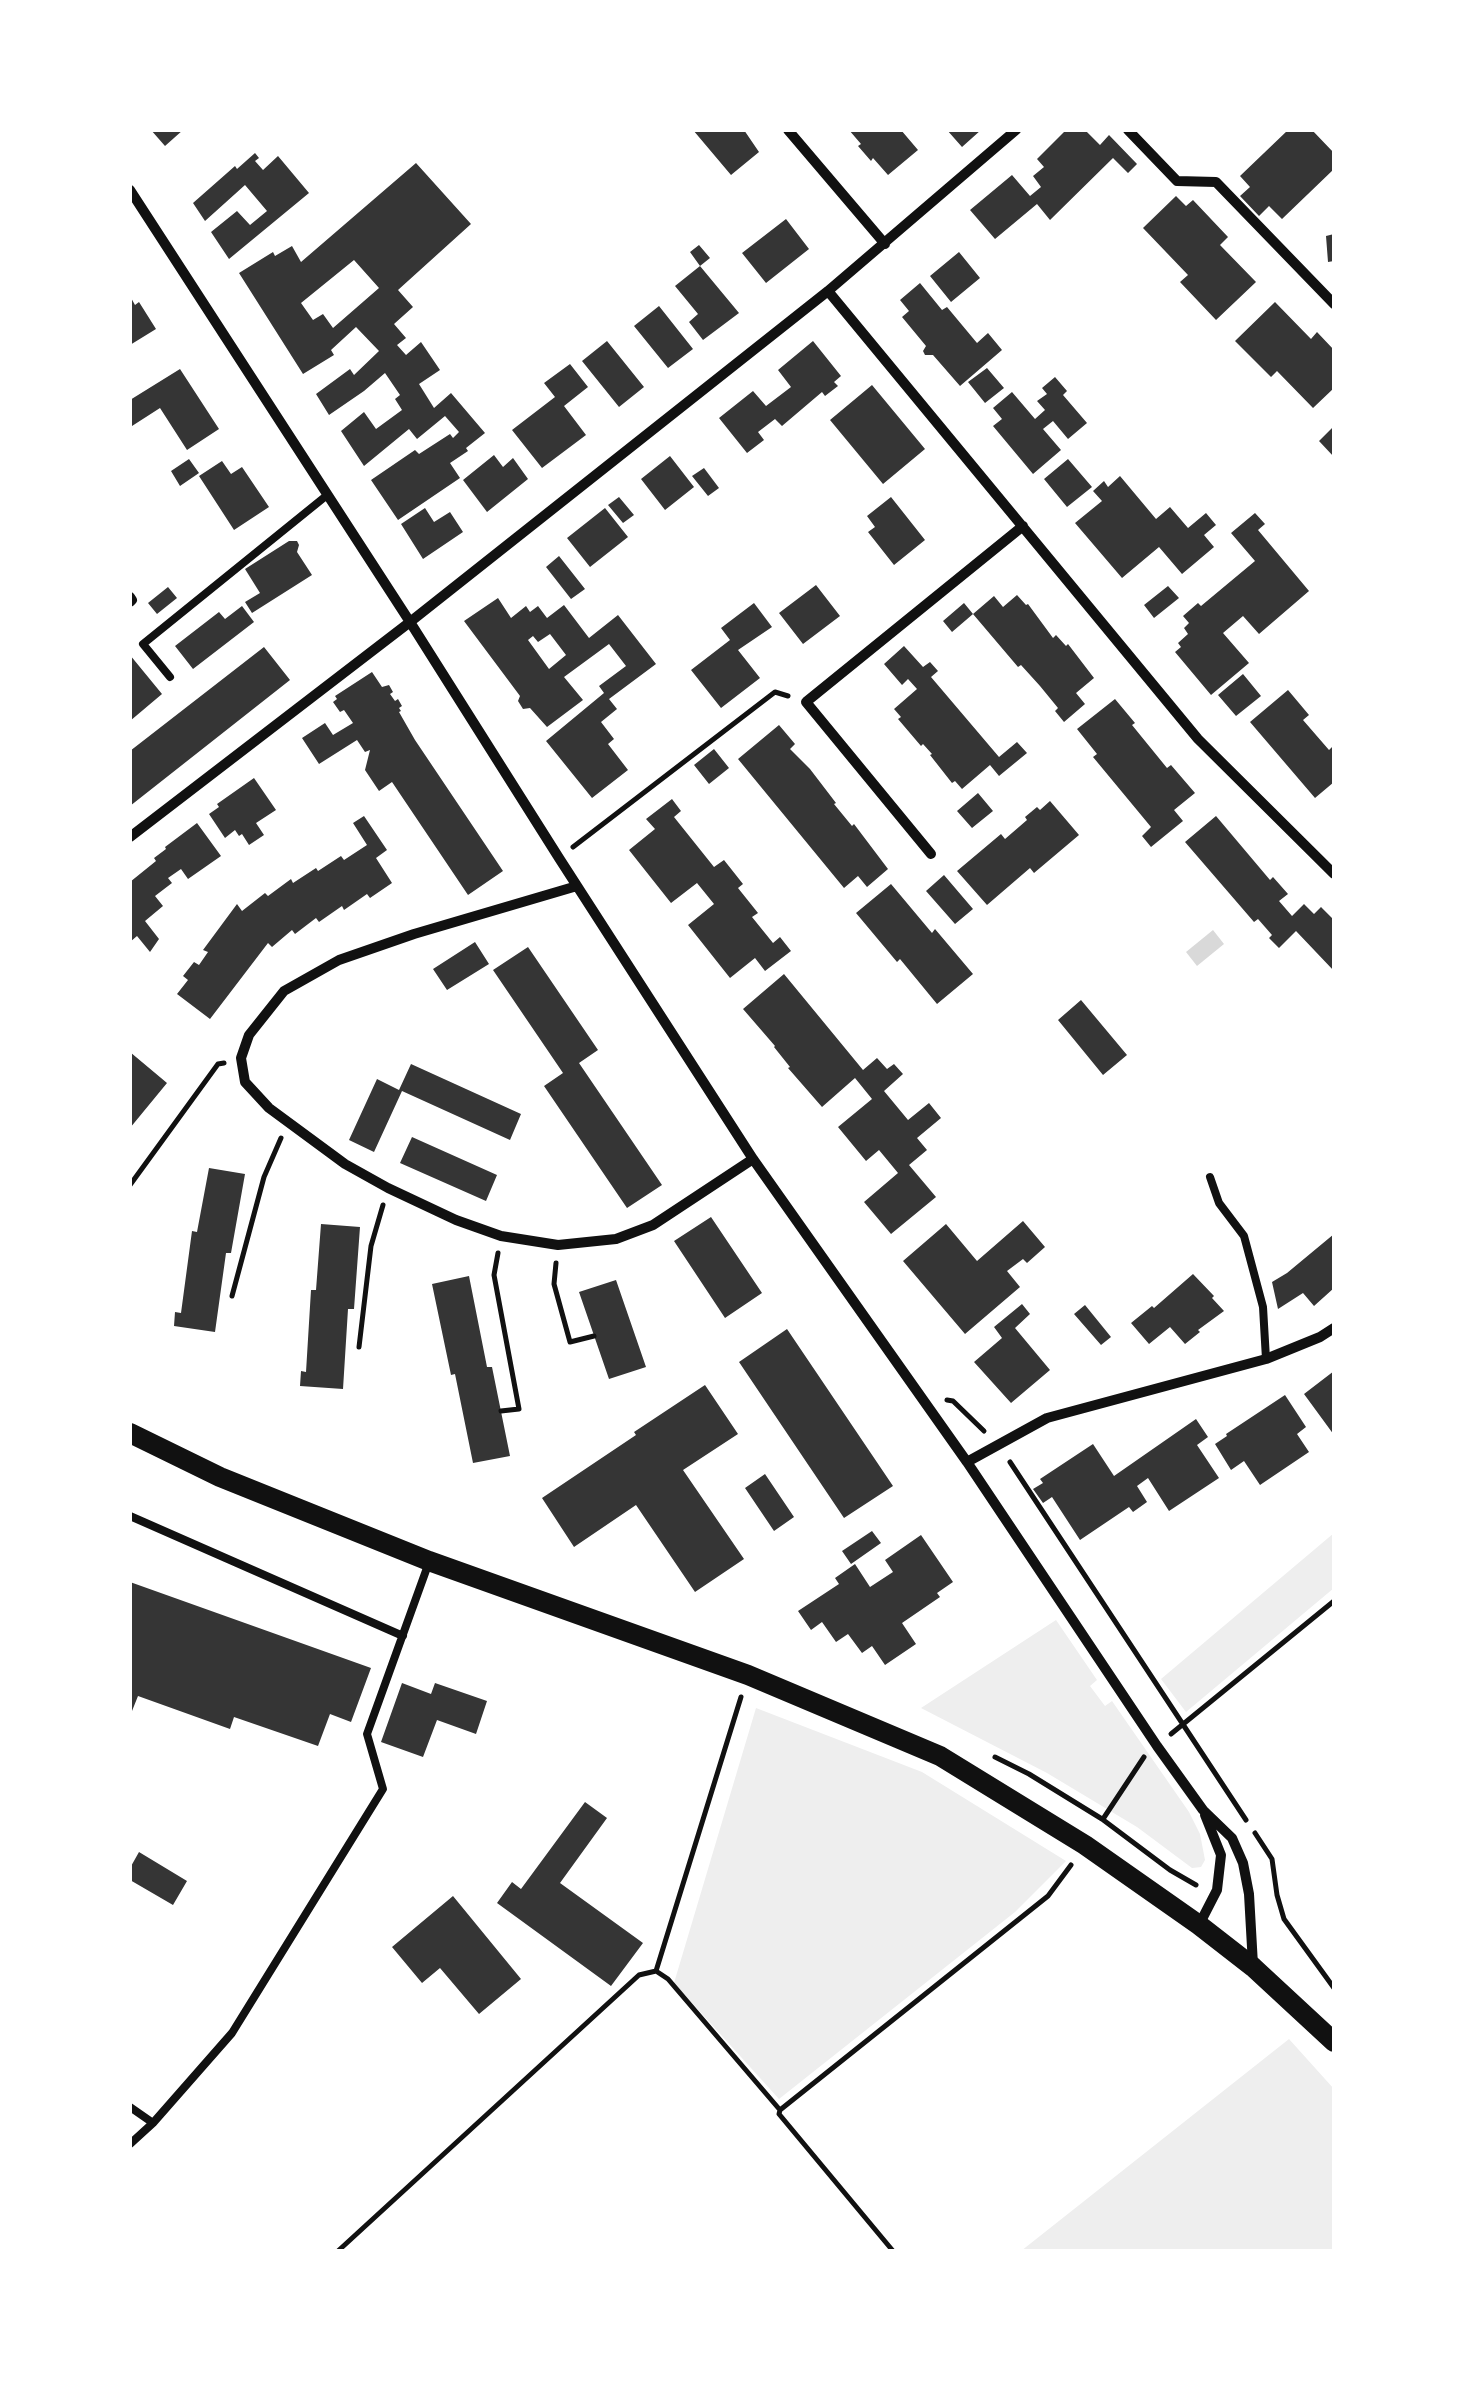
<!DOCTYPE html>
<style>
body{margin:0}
#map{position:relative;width:1464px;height:2381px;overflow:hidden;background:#fff;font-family:"DM Sans",sans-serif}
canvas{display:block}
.frame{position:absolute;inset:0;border:132px solid #fff;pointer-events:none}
</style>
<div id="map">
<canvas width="1464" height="2381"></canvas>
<div class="frame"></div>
</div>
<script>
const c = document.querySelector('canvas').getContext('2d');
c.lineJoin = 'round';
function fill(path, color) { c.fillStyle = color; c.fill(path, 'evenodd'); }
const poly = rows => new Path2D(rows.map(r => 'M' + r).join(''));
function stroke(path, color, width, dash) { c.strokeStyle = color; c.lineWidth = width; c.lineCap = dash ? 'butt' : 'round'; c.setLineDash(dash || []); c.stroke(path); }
fill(poly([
 [1334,1533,1334,1588,1186,1712,1161,1679],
 [1056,1620,1097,1680,1090,1686,1105,1706,1112,1701,1189,1812,1200,1834,1205,1860,1201,1867,1192,1868,1137,1827,1047,1773,921,1708],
 [756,1708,922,1772,1066,1861,1015,1912,779,2099,674,1983],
 [1289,2039,1334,2089,1334,2251,1021,2251]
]), '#eee');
fill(poly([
 [1213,930,1224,944,1197,966,1186,952]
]), '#d9d9d9');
fill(poly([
 [151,130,183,130,165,146],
 [693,130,744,130,759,152,731,175],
 [849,130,901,130,918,150,888,175,873,158,871,161,858,146,861,144],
 [947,130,981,130,962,147],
 [1066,130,1085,130,1100,145,1109,135,1137,164,1128,173,1113,158,1050,220,1037,204,995,239,970,210,1012,175,1030,196,1041,187,1033,176,1044,167,1037,159],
 [1288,130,1312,130,1334,153,1334,169,1282,219,1269,206,1259,216,1240,196,1250,187,1240,176],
 [255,153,259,158,255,161,263,170,278,156,309,193,229,259,211,232,237,211,250,225,267,211,245,185,205,221,193,203,235,166,237,169],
 [416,163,471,224,398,290,413,307,394,324,406,338,397,345,406,355,421,342,440,370,419,384,434,408,451,393,485,433,466,448,468,451,450,463,460,478,398,520,371,480,415,450,419,454,450,434,453,438,459,432,445,416,417,439,409,429,364,466,341,431,364,412,376,429,402,410,395,399,400,395,385,373,364,391,329,415,316,394,350,369,354,375,379,351,356,327,331,350,334,355,303,374,239,273,273,252,275,256,292,246,301,262],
 [354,260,379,288,333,328,323,314,313,320,301,303],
 [1176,196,1186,206,1193,200,1228,237,1220,245,1256,282,1216,320,1180,282,1188,275,1143,228],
 [786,219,809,249,766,283,742,253],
 [1334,234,1334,261,1328,262,1326,236],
 [699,245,710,258,700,266,739,313,703,340,689,322,698,314,675,286,700,266,690,252],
 [959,252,980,278,951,302,930,276],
 [920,283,942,310,947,307,977,343,988,333,1002,350,960,386,933,355,925,355,923,351,926,346,902,317,909,311,900,300],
 [130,296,135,305,139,302,156,329,130,345],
 [1275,302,1311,339,1317,332,1334,350,1334,388,1313,408,1277,371,1271,377,1235,341],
 [659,306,693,349,668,368,634,326],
 [607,341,644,387,619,407,582,361],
 [813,341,841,376,834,382,838,386,825,396,822,392,782,426,775,419,758,432,764,440,747,453,719,418,753,391,766,406,791,387,778,370],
 [570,364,588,387,564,406,586,435,542,468,512,430,555,397,544,383],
 [987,368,1004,388,985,403,968,382],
 [180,369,219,429,187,450,160,408,132,426,130,423,130,400],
 [1055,377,1067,391,1063,395,1087,423,1068,439,1053,421,1043,429,1061,450,1033,474,993,426,1002,419,993,408,1012,392,1035,419,1045,410,1037,401,1047,394,1042,388],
 [872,385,925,449,883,484,830,420],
 [1334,426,1334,457,1319,441],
 [494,455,503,467,513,458,528,479,487,512,463,480],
 [670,456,694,487,665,510,641,479],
 [189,459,199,473,180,486,171,471],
 [1068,459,1092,487,1067,507,1044,479],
 [222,461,231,474,242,467,269,507,234,530,199,476],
 [704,468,719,488,708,496,692,476],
 [1120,476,1156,519,1170,507,1188,528,1206,513,1216,525,1204,535,1214,547,1182,574,1159,547,1122,578,1075,523,1102,501,1093,491,1104,481,1108,487],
 [619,497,634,515,623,523,608,505],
 [891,497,925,540,894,565,868,532,875,527,867,516],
 [425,508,434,522,450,512,463,532,423,559,401,524],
 [605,508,628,537,590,567,567,538],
 [1255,513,1265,524,1258,530,1309,591,1259,634,1243,616,1223,633,1249,663,1211,695,1175,652,1181,647,1178,643,1188,634,1184,628,1189,623,1183,616,1198,603,1201,606,1255,561,1231,533],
 [289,541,297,541,299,545,297,552,312,575,252,613,245,602,260,593,245,569],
 [559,556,585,589,571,599,546,567],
 [816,585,840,616,803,644,779,613],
 [1168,586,1179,598,1154,618,1144,605],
 [168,587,177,598,157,614,148,603],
 [1017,595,1026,605,1028,604,1053,638,1056,635,1066,646,1068,644,1094,678,1076,693,1085,704,1064,722,1055,711,1058,708,1040,686,1021,665,1018,667,973,614,952,632,943,621,964,603,973,614,994,596,1003,607],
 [498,598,511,618,526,606,530,612,538,606,547,618,564,605,589,638,618,615,656,664,609,699,617,709,601,722,614,739,608,744,628,770,592,798,546,741,604,693,599,686,626,666,609,644,564,677,583,700,547,727,530,708,523,709,518,701,520,696,464,621],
 [550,634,566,655,549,669,528,640,533,636,538,642],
 [754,603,772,627,738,650,760,678,721,708,691,670,730,640,721,628],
 [242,606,254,622,193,669,175,646,219,612,225,619],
 [904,646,923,667,930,662,938,671,931,677,999,757,1017,742,1027,753,999,776,990,765,962,789,955,781,952,783,930,755,932,754,923,744,921,746,898,719,901,717,894,709,917,689,908,679,902,685,884,664],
 [264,647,290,680,130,806,130,751],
 [130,655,162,694,130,721],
 [372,672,382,687,389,685,393,692,390,694,395,701,398,699,402,706,399,708,401,711,399,712,415,740,503,871,468,895,392,782,379,791,365,770,370,750,365,752,357,740,319,764,302,738,325,723,333,735,353,723,344,710,340,712,333,702,337,699,335,696],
 [1243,674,1261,696,1236,716,1218,695],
 [1288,690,1309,715,1303,720,1329,750,1334,745,1334,782,1315,798,1250,722],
 [1115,699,1135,723,1132,725,1167,768,1171,765,1195,793,1174,810,1183,821,1151,847,1142,836,1151,827,1093,757,1097,754,1077,729],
 [779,725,795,744,790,749,810,769,836,803,834,804,852,826,854,824,888,869,867,887,858,876,844,888,738,759],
 [714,749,729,768,709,784,694,765],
 [254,778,276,810,256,823,264,835,249,845,242,834,239,836,235,830,225,838,209,814,219,807,217,804],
 [978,793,993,811,972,828,957,811],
 [672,799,681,811,674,817,714,867,724,860,743,884,738,888,758,913,752,917,773,943,780,937,791,951,765,971,755,958,730,978,688,925,714,904,697,883,671,903,629,850,655,829,646,819],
 [1050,801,1079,835,1034,873,1030,868,987,905,957,871,1001,834,1005,839,1027,820,1025,817,1037,807,1040,810],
 [364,816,387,850,376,858,392,883,370,898,367,894,344,910,342,906,319,922,316,918,295,934,292,930,272,947,268,943,210,1019,177,994,188,980,183,976,194,962,199,965,208,952,203,950,237,904,242,911,265,893,268,896,291,879,293,883,316,868,318,871,341,856,344,860,367,845,353,823],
 [1216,816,1270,880,1273,877,1288,894,1279,901,1292,916,1304,904,1314,914,1321,907,1334,920,1334,971,1296,931,1279,948,1269,938,1272,935,1258,919,1254,922,1185,842],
 [197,823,221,856,188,879,181,869,168,878,172,883,155,896,163,906,145,921,159,939,150,952,137,936,130,942,130,882,156,861,154,858,166,849,165,847],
 [944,875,973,909,955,924,926,891],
 [891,884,932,933,935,929,973,974,937,1004,900,959,897,962,856,913],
 [475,942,489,964,447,990,433,969],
 [528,947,598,1050,579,1063,662,1185,627,1208,544,1086,563,1073,493,970],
 [784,974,863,1070,877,1058,887,1069,894,1064,903,1074,884,1091,908,1120,929,1103,941,1118,917,1138,927,1150,909,1165,936,1197,891,1234,864,1202,898,1173,879,1150,866,1161,838,1127,872,1099,855,1078,822,1107,788,1068,790,1067,774,1047,775,1046,743,1009],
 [1081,1000,1127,1055,1103,1075,1058,1020],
 [130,1052,167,1083,130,1128],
 [411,1064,521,1114,510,1140,402,1091,374,1152,349,1140,377,1079,399,1090],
 [412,1137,497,1175,486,1201,400,1163],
 [209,1168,245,1174,231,1253,226,1253,215,1332,174,1326,175,1312,181,1313,192,1231,197,1232],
 [711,1217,762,1293,725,1318,674,1241],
 [1023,1221,1045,1247,1027,1263,1023,1259,1007,1271,1020,1287,965,1334,903,1261,946,1224,977,1261],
 [321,1224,360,1227,354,1309,348,1309,343,1389,300,1386,301,1371,306,1372,311,1290,316,1290],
 [1334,1234,1334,1288,1314,1306,1303,1293,1278,1309,1272,1282,1287,1273],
 [1193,1274,1214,1296,1212,1298,1224,1311,1198,1330,1200,1332,1185,1344,1170,1327,1149,1344,1131,1323,1152,1306,1154,1308],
 [469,1276,487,1367,492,1367,510,1456,473,1463,455,1374,451,1375,432,1284],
 [616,1280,646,1367,609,1379,579,1292],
 [1022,1304,1030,1314,1015,1328,1050,1370,1011,1403,974,1362,1002,1338,994,1327],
 [1085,1305,1111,1337,1101,1345,1074,1314],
 [787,1329,893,1486,844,1518,739,1362],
 [1334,1371,1334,1435,1304,1394],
 [705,1385,738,1434,683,1470,744,1559,695,1592,636,1505,574,1547,542,1498,636,1435,634,1432],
 [1285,1395,1306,1427,1297,1434,1309,1452,1260,1485,1244,1461,1231,1470,1215,1444,1227,1436,1226,1434],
 [1196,1419,1208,1437,1197,1445,1219,1478,1169,1511,1148,1478,1137,1486,1147,1502,1133,1512,1129,1507,1080,1540,1052,1497,1043,1503,1033,1489,1043,1483,1040,1479,1093,1444,1114,1476],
 [765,1474,794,1517,774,1531,745,1488],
 [872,1531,881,1543,851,1564,842,1551],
 [921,1535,953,1582,937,1593,940,1597,902,1623,916,1644,885,1665,872,1646,862,1653,848,1634,836,1642,822,1622,811,1630,798,1611,839,1584,835,1578,855,1564,870,1587,893,1572,885,1560],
 [130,1582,371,1668,351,1722,330,1714,318,1746,234,1717,230,1729,138,1696,130,1716],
 [402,1683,431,1694,435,1683,487,1701,476,1734,437,1720,423,1757,381,1742],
 [585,1802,607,1818,560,1883,643,1943,611,1986,497,1903,512,1882,521,1889],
 [139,1852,187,1881,173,1905,130,1880,130,1868],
 [453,1896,521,1979,479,2014,440,1968,422,1983,392,1947]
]), '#353535');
stroke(poly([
 [573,847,775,692,788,696],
 [130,1185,218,1064,224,1063],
 [498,1253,494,1275,519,1409,501,1411],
 [556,1263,554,1284,570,1342,594,1336],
 [232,1296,264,1177,281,1138],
 [359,1347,371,1246,383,1205],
 [947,1400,953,1401,984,1431],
 [1010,1462,1246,1820],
 [1171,1734,1334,1601],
 [995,1757,1029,1774,1102,1819,1170,1870,1196,1885],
 [1103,1819,1144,1757],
 [1255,1833,1272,1859,1277,1895,1284,1919,1334,1988],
 [656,1971,741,1697],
 [780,2110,1048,1896,1071,1865],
 [338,2251,639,1975,656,1971,668,1979,780,2110,779,2114,893,2251]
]), '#111', 5);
stroke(poly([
 [170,677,143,644,326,496],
 [1210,1177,1219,1203,1244,1236,1263,1307,1266,1359],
 [130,1516,403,1636],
 [130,2107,153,2123],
 [130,2144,153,2123,232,2033,383,1789,367,1734,428,1565]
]), '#111', 8);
stroke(poly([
 [788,130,885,244],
 [1128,130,1177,181,1216,182,1334,304],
 [130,190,410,622,559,858,753,1159,967,1462,1157,1746,1203,1810,1232,1838,1243,1863,1249,1894,1253,1965],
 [828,291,1198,739,1334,874],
 [130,597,132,600,130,602],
 [130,837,410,622,828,291,1016,130],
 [931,854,806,702,1023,526],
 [577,886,414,934,339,960,284,991,249,1035,241,1058,245,1082,269,1108,345,1164,388,1188,456,1220,501,1236,558,1245,616,1239,653,1225,753,1159],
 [967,1462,1047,1418,1266,1359,1320,1337,1334,1328],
 [1199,1925,1217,1890,1221,1855,1205,1815]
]), '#111', 10);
stroke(poly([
 [130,1433,220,1477,429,1561,748,1675,940,1756,1085,1845,1199,1925,1253,1967,1334,2042]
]), '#111', 20);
</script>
